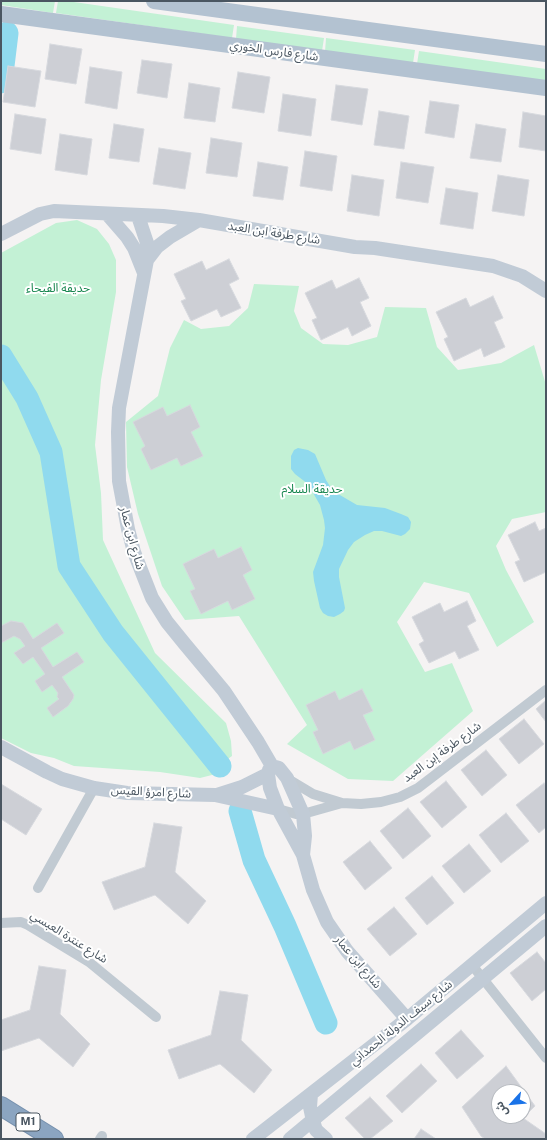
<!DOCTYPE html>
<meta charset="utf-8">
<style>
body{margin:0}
#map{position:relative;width:547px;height:1140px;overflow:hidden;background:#f5f3f3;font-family:"Public Sans","Noto Sans Arabic",sans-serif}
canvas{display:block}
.frame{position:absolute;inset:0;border:2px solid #4a5661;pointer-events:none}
.north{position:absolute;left:491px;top:1084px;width:40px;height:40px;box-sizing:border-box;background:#fff;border:1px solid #b7bbc0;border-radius:50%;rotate:243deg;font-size:11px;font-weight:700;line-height:16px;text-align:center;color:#4a5661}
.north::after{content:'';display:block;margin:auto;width:14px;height:18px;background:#1a73e8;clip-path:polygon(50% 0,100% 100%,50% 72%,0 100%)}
</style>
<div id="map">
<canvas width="547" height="1140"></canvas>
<div class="frame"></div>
<div class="north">ش</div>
</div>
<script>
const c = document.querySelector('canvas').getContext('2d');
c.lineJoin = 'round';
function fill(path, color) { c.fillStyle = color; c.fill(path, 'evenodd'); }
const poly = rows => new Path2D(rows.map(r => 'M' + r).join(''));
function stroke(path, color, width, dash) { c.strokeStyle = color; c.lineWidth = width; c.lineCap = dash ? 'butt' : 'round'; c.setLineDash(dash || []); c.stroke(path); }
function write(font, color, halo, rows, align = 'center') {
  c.font = font + ' "Public Sans","Noto Sans Arabic",sans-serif'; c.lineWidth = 4; c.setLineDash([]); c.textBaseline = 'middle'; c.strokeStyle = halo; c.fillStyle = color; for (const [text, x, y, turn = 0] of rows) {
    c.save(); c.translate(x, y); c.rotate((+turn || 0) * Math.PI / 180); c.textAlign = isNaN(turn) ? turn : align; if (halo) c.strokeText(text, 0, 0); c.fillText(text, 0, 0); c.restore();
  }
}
fill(poly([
 [1,1,55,1,53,13,1,5],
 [58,1,67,1,234,25,232,38,56,13],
 [237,26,324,38,322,51,236,39],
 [326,38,415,50,413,63,325,52],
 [419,51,546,69,546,82,417,64],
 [77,220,97,229,109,244,116,260,116,292,101,380,95,445,101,493,103,540,155,653,226,723,231,741,232,756,225,761,116,624,83,571,68,581,114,648,209,759,216,774,200,778,160,772,74,766,54,758,31,753,1,738,1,253,56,223],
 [254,284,299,286,294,311,301,328,323,344,348,345,377,337,385,307,426,308,437,347,458,370,501,363,534,345,546,385,546,512,512,519,496,546,506,570,534,622,497,647,469,593,424,582,397,622,425,672,452,663,473,711,393,781,348,779,287,744,307,725,239,616,185,620,162,586,138,514,127,467,126,422,158,396,170,348,184,320,201,329,229,326,248,308]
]), '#c3f1d5');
fill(poly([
 [298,448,308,450,315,454,326,480,333,491,357,505,385,508,401,514,408,517,411,522,410,529,405,534,401,536,382,531,374,531,365,535,354,542,348,550,339,569,339,577,345,608,344,611,340,614,334,617,328,616,323,613,320,608,314,581,313,572,323,545,325,528,324,520,320,505,308,484,295,474,291,469,291,456,294,450]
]), '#90daee');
stroke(poly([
 [1,82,7,33],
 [1,356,27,398,51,452,69,566,113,633,220,766],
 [240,811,254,860,285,926,326,1023]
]), '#90daee', 23);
const building = poly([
 [50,44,82,49,76,84,45,79,50,44],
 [142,60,172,64,167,98,137,93,142,60],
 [8,66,41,71,35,107,3,102,8,66],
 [90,67,122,72,117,109,85,103,90,67],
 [238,72,270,77,264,113,232,108,238,72],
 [189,83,220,88,215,122,184,118,189,83],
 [336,85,368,89,362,125,331,120,336,85],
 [283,94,316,99,311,136,278,131,283,94],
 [430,101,459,105,454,138,425,133,430,101],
 [379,111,409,116,404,149,374,145,379,111],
 [523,112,546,116,546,151,519,147,523,112],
 [15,114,46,119,41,154,10,149,15,114],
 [114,124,144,129,139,162,109,158,114,124],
 [476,124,506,129,501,162,470,158,476,124],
 [60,134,92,139,87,175,55,170,60,134],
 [211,138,242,143,237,177,206,173,211,138],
 [159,148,191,153,185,189,153,184,159,148],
 [305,151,337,156,332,191,300,186,305,151],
 [258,162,288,167,283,200,253,196,258,162],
 [401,162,434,167,428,203,396,198,401,162],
 [352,175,384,180,379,216,347,211,352,175],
 [498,175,529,180,524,216,492,211,498,175],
 [446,188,478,193,473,229,440,224,446,188],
 [229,259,239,279,229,284,241,308,221,317,217,309,191,321,181,301,186,299,174,274,202,261,206,270,229,259],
 [359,278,369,298,360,302,371,326,352,336,348,327,321,340,312,320,317,318,305,293,332,280,336,289,359,278],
 [493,296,503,318,494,322,505,347,484,357,481,348,454,361,444,339,448,337,436,312,466,298,470,307,493,296],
 [190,405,200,427,191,432,203,456,181,466,177,458,151,470,141,449,145,446,133,422,163,407,167,416,190,405],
 [535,522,539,531,546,528,546,572,524,582,515,562,520,560,508,535,535,522],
 [241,547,252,570,243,575,255,599,232,610,228,601,201,614,190,591,195,589,183,564,214,549,218,558,241,547],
 [467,601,476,621,467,626,479,650,459,659,455,651,429,663,419,644,424,641,412,617,440,603,444,612,467,601],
 [11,621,23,623,33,639,57,623,64,633,41,648,53,667,77,652,84,662,62,677,74,695,73,699,68,706,53,717,47,708,59,699,57,697,58,693,52,685,42,692,35,681,45,674,33,657,23,664,14,653,25,646,20,639,14,636,1,643,1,626,11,621],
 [362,689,373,711,363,715,375,740,354,750,350,741,323,754,313,732,318,730,306,705,335,691,339,700,362,689],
 [546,700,546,722,536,709,546,700],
 [524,719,544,744,519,764,499,739,524,719],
 [486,750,507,775,482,796,461,770,486,750],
 [446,781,467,807,442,828,420,802,446,781],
 [544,783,546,786,546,827,539,833,516,805,544,783],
 [1,784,42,809,26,835,1,819,1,784],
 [408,808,431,836,403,859,380,831,408,808],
 [506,813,529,841,501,863,479,835,506,813],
 [154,823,182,827,175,872,206,901,188,924,155,895,114,910,102,882,145,867,154,823],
 [370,841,392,868,365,890,343,862,370,841],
 [469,844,491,871,464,893,442,866,469,844],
 [432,876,454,903,427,925,405,898,432,876],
 [394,907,417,934,390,956,367,929,394,907],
 [537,952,546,963,546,989,532,1001,510,973,537,952],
 [39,966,66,970,60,1014,90,1044,73,1067,39,1038,1,1051,1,1020,30,1010,39,966],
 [220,991,248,995,241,1040,272,1070,254,1093,220,1064,179,1079,168,1050,211,1035,220,991],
 [461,1030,484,1056,457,1079,435,1053,461,1030],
 [421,1064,437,1081,402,1113,386,1096,421,1064],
 [506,1066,535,1106,523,1118,546,1134,546,1139,485,1139,481,1136,462,1107,506,1066],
 [499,1092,523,1092,523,1116,499,1116,499,1092],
 [370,1097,393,1121,370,1139,365,1139,345,1118,370,1097],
 [421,1129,436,1139,414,1139,421,1129]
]);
fill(building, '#cdcfd5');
stroke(building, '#d7d9de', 1);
const highway = poly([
 [1,1106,54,1139]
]);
stroke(highway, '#7690ad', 20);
stroke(poly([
 [288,779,313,794,342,803,361,804,381,802,400,797,418,788,546,690],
 [278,809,296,814,303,814,342,803],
 [38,888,94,788],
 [1,923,21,922,28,925,89,962,156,1017],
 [472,965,546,1058],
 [100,1139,102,1136]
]), '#c1cad2', 10);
stroke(poly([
 [107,214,127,237,134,248,144,273],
 [138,216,147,243,147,260,119,408,118,432,119,481,128,529,134,552,152,598,167,622,184,643,224,691,258,742,272,766,279,768,287,778,303,814,305,836,303,855],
 [1,234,40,214,54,211,163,216,199,220,355,247,375,248,493,266,522,276,546,291],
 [147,260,157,247,170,237,199,220],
 [1,747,47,772,62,779,94,788,127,793,215,795,278,809],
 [272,766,269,770,268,774,270,788,278,809,303,855,313,890,327,922,347,951,407,1019],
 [217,795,242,787,268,774],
 [311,1094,310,1107,313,1121,316,1130,326,1139],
 [253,1139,407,1019,546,903],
 [290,1139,546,926]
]), '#c1cbd6', 14);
stroke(poly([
 [154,1,546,54],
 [1,14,546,88]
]), '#b3c2d1', 16);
stroke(highway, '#8ba5c1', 18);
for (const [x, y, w] of [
 [28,1122,24]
]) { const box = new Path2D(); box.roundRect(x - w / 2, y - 9, w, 18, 3); c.fillStyle = '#fff'; c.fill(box); stroke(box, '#4a5661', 1); }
write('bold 11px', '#4a5661', null, [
 ["M1",28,1122]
]);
write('12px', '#4a5661', '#fff', [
 ["شارع فارس الخوري",274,51,8],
 ["شارع طرفة ابن العبد",274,233,9],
 ["شارع ابن عمار",132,538,75],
 ["شارع طرفة إبن العبد",442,752,-36],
 ["شارع امرؤ القيس",151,792,3],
 ["شارع عنترة العبسي",69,937,32],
 ["شارع ابن عمار",358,962,50],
 ["شارع سيف الدولة الحمداني",401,1023,-39]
]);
write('12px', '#17864f', '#fff', [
 ["حديقة الفيحاء",58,288],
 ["حديقة السلام",312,489]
]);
</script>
